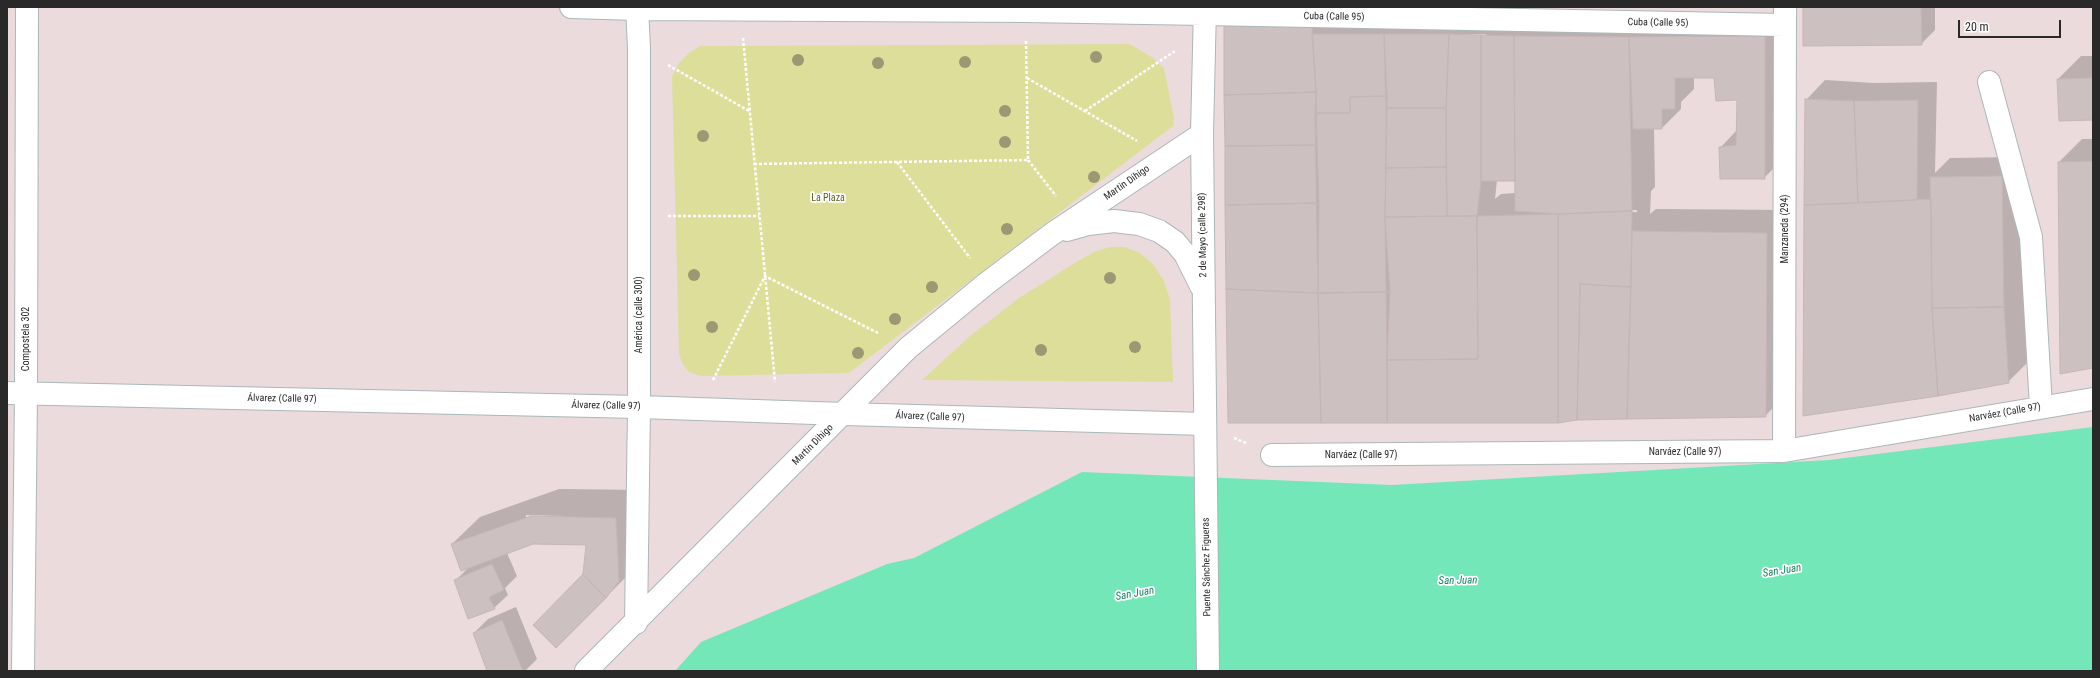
<!DOCTYPE html>
<meta charset="utf-8">
<style>
body{margin:0}
#map{position:relative;width:2100px;height:678px;overflow:hidden;background:#ebdbdd;font-family:"Roboto Condensed",sans-serif}
canvas{display:block}
.frame{position:absolute;inset:0;border:8px solid #292929;pointer-events:none}
.scale{position:absolute;left:1958px;top:20px;width:103px;height:18px;box-sizing:border-box;border:2px solid #292929;border-top:0;padding-left:5px;font-size:12px;line-height:14px;white-space:nowrap;color:#292929;-webkit-text-stroke:3px #fff;paint-order:stroke}
</style>
<div id="map">
<canvas width="2100" height="678"></canvas>
<div class="frame"></div>
<div class="scale">20 m</div>
</div>
<script>
const c = document.querySelector('canvas').getContext('2d');
c.lineJoin = 'round';
function fill(path, color) { c.fillStyle = color; c.fill(path, 'evenodd'); }
const poly = rows => new Path2D(rows.map(r => 'M' + r).join(''));
function stroke(path, color, width, dash) { c.strokeStyle = color; c.lineWidth = width; c.lineCap = dash ? 'butt' : 'round'; c.setLineDash(dash || []); c.stroke(path); }
function write(font, color, halo, rows, align = 'center') {
  c.font = font + ' "Roboto Condensed",sans-serif'; c.lineWidth = 3.5; c.setLineDash([]); c.textBaseline = 'middle'; c.strokeStyle = halo; c.fillStyle = color; for (const [text, x, y, turn = 0] of rows) {
    c.save(); c.translate(x, y); c.rotate((+turn || 0) * Math.PI / 180); c.textAlign = isNaN(turn) ? turn : align; if (halo) c.strokeText(text, 0, 0); c.fillText(text, 0, 0); c.restore();
  }
}
fill(poly([
 [1130,44,1153,58,1164,68,1174,118,1173,126,849,373,701,376,689,372,682,363,679,354,672,76,679,63,689,53,700,46],
 [1110,247,1125,247,1140,253,1153,264,1164,281,1170,299,1173,382,922,380,970,336,1019,298,1078,261,1094,252]
]), '#dede9b');
fill(poly([
 [2093,427,2093,670,675,671,701,642,887,564,914,558,1082,472,1392,485,1829,460]
]), '#74e7b9');
fill(poly([
 [1804,7,1935,7,1935,30,1921,44],
 [1783,18,1783,159,1764,178,1720,148,1737,130,1738,99,1715,77,1694,77,1694,89,1681,102,1681,109,1662,128,1654,128,1655,187,1651,191,1650,214,1656,209,1789,210,1788,393,1765,416,1229,422,1225,26],
 [1467,34,1486,34,1486,36,1467,36],
 [1497,180,1516,180,1516,193,1501,194,1495,199],
 [1637,210,1637,212,1580,214,1580,212],
 [2081,56,2093,56,2093,119,2058,79],
 [1825,80,1874,83,1937,82,1935,173,1950,158,2021,157,2023,288,2027,363,2008,382,1806,100],
 [2082,139,2093,139,2093,367,2059,162],
 [559,489,644,490,634,569,556,647,584,575,587,544,533,543,507,553,517,576,505,588,508,595,494,608,456,580,469,567,452,544,480,517],
 [526,515,563,516,559,518,526,517],
 [516,607,537,659,525,671,488,671,474,633,488,619]
]), '#0003');
const building = poly([
 [1803,7,1921,7,1922,45,1803,46,1803,7],
 [1224,25,1312,26,1316,92,1224,95,1224,25],
 [1312,34,1384,34,1387,96,1350,97,1350,113,1315,113,1316,92,1312,34],
 [1384,34,1449,34,1446,108,1386,108,1384,34],
 [1449,34,1481,35,1481,181,1477,216,1447,216,1446,108,1449,34],
 [1481,35,1514,36,1515,181,1481,181,1481,35],
 [1514,36,1629,37,1632,211,1558,214,1515,211,1514,36],
 [1765,36,1765,179,1720,179,1719,147,1736,145,1737,100,1716,101,1714,78,1675,78,1675,109,1662,109,1662,129,1633,129,1629,37,1765,36],
 [2093,78,2093,120,2059,121,2057,79,2093,78],
 [1316,92,1317,145,1225,146,1224,95,1316,92],
 [1387,96,1385,217,1390,292,1318,293,1315,113,1350,113,1350,97,1387,96],
 [1805,99,1854,101,1858,203,1804,205,1805,99],
 [1918,100,1917,200,1858,203,1854,101,1918,100],
 [1386,108,1446,108,1446,167,1386,168,1386,108],
 [1317,145,1319,203,1225,205,1225,146,1317,145],
 [2093,161,2093,368,2060,374,2058,162,2093,161],
 [1446,167,1447,216,1385,217,1386,168,1446,167],
 [2002,176,2004,307,1932,308,1930,177,2002,176],
 [1931,199,1932,308,1938,396,1803,416,1804,205,1931,199],
 [1319,203,1318,293,1226,289,1225,205,1319,203],
 [1632,211,1631,287,1580,284,1577,420,1558,423,1558,214,1632,211],
 [1558,214,1558,423,1387,423,1387,360,1478,359,1477,216,1558,214],
 [1477,216,1478,359,1387,360,1385,217,1477,216],
 [1632,231,1767,233,1766,417,1627,419,1632,231],
 [1580,284,1631,287,1627,419,1577,420,1580,284],
 [1226,289,1318,293,1321,423,1228,423,1226,289],
 [1390,292,1387,360,1387,423,1321,423,1318,293,1390,292],
 [2004,307,2009,383,1938,396,1932,308,2004,307],
 [531,516,616,518,619,581,606,598,583,574,586,545,533,544,461,571,451,544,531,516],
 [492,564,504,590,489,597,495,609,468,619,454,580,492,564],
 [583,574,606,598,556,648,533,625,583,574],
 [502,620,523,671,487,671,473,633,502,620]
]);
fill(building, '#cdc0c1');
stroke(building, '#c6b5b6', 1);
const street = poly([
 [571,7,637,9],
 [1205,14,1785,25],
 [1989,82,2031,237,2041,407],
 [7,393,639,407],
 [844,414,1205,424],
 [1784,451,1785,7],
 [1272,455,1784,451,2093,399],
 [23,671,26,393,27,7]
]);
const secondary = poly([
 [1205,7,1202,134,1208,671],
 [637,9,1025,11,1205,14],
 [1067,230,1088,224,1114,221,1139,224,1159,231,1175,242,1185,254,1201,286],
 [639,407,844,414],
 [636,623,639,407,639,48,637,7],
 [586,671,908,348,987,283,1052,234,1202,134]
]);
stroke(street, '#acb7b9', 24);
stroke(secondary, '#acb7b9', 24);
stroke(poly([
 [743,38,775,382],
 [668,65,749,111],
 [1027,78,1137,141],
 [1085,111,1175,51],
 [1028,160,1056,196],
 [897,162,970,258],
 [754,164,1028,160,1026,40],
 [668,216,759,216],
 [713,380,765,276,880,334],
 [1234,438,1246,443]
]), '#fff', 2.5, [3, 2]);
stroke(street, '#fff', 22);
stroke(secondary, '#fff', 22);
c.fillStyle = '#9b9873';
for (const [x, y] of [
 [1096,57],
 [798,60],
 [965,62],
 [878,63],
 [1005,111],
 [703,136],
 [1005,142],
 [1094,177],
 [1007,229],
 [694,275],
 [1110,278],
 [932,287],
 [895,319],
 [712,327],
 [1135,347],
 [1041,350],
 [858,353]
]) { c.beginPath(); c.arc(x, y, 6, 0, 2 * Math.PI); c.fill(); }
write('10px', '#292929', '#fff', [
 ["Cuba (Calle 95)",1334,17,1],
 ["Cuba (Calle 95)",1658,23,1],
 ["Martin Dihigo",1127,183,-35],
 ["Manzaneda (294)",1785,229,-90],
 ["2 de Mayo (calle 298)",1203,235,-91],
 ["América (calle 300)",639,315,-90],
 ["Compostela 302",26,339,-90],
 ["Álvarez (Calle 97)",282,399,1],
 ["Álvarez (Calle 97)",606,406,1],
 ["Narváez (Calle 97)",2005,413,-10],
 ["Álvarez (Calle 97)",930,417,2],
 ["Martin Dihigo",813,445,-45],
 ["Narváez (Calle 97)",1685,452],
 ["Narváez (Calle 97)",1361,455],
 ["Puente Sánchez Figueras",1207,567,-91]
]);
write('10px', '#59621d', '#fff', [
 ["La Plaza",828,198]
]);
write('italic 11px', '#148560', '#fff', [
 ["San Juan",1782,571,-9],
 ["San Juan",1458,581,-1],
 ["San Juan",1135,594,-10]
]);
</script>
